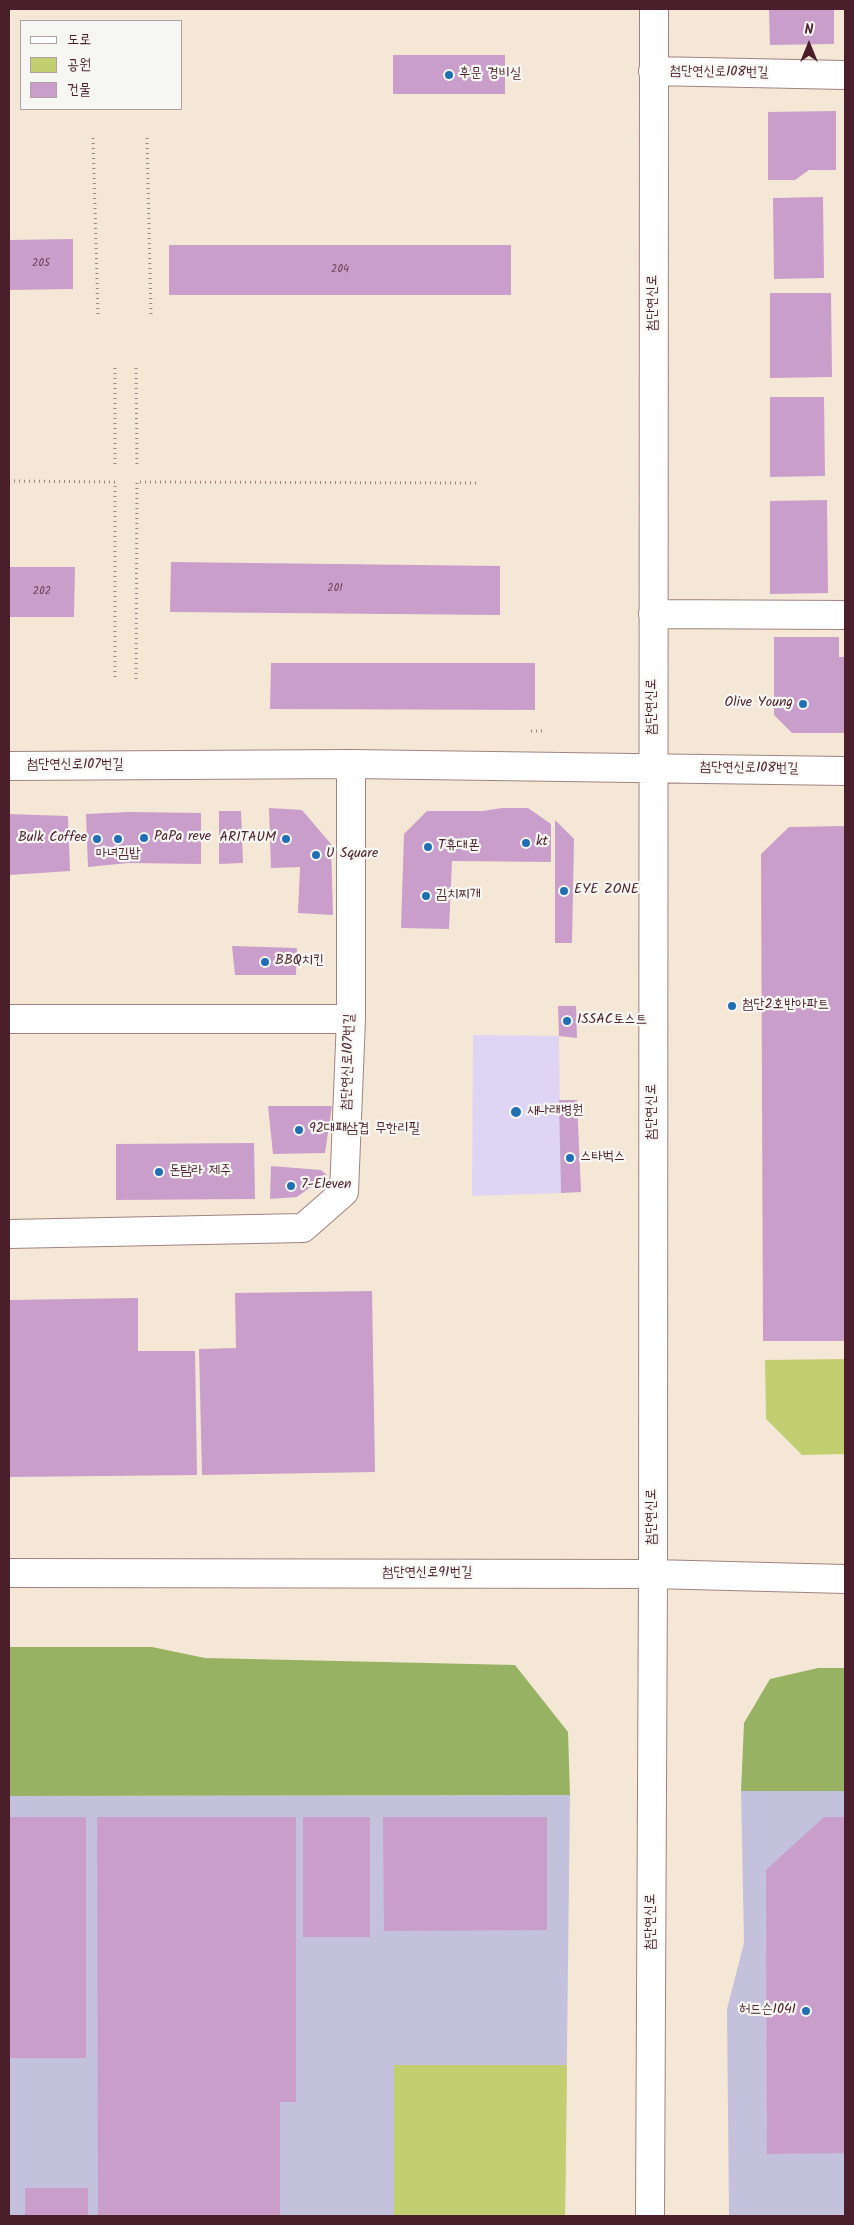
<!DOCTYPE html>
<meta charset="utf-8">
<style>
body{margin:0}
#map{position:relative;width:854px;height:2225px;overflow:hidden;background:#f5e7d6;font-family:Kalam,"Poor Story",sans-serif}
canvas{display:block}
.frame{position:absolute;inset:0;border:10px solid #4a1f2b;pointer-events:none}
.legend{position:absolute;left:20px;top:20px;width:162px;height:90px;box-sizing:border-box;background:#f6f6f2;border:1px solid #b1a0a2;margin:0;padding:6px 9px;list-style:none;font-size:15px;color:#4a1f2b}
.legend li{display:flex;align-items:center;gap:10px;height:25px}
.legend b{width:25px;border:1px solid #b1a0a2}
.north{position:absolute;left:784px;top:20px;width:50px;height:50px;-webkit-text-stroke:4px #f6f6f2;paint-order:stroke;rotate:0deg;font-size:14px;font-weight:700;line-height:20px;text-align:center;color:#4a1f2b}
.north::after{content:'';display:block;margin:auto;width:18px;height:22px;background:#4a1f2b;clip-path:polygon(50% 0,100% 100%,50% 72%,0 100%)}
</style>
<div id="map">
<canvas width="854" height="2225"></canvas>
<div class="frame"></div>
<ul class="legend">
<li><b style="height:6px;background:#fff"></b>도로</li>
<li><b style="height:14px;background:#c1cf71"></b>공원</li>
<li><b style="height:14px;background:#ca9eca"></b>건물</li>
</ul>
<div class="north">N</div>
</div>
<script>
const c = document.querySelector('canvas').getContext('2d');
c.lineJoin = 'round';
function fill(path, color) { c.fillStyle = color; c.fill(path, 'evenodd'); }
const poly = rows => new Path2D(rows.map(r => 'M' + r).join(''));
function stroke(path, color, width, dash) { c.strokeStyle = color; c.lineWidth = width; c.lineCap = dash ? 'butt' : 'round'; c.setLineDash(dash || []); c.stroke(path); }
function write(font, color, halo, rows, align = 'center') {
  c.font = font + ' Kalam,"Poor Story",sans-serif'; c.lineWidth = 4.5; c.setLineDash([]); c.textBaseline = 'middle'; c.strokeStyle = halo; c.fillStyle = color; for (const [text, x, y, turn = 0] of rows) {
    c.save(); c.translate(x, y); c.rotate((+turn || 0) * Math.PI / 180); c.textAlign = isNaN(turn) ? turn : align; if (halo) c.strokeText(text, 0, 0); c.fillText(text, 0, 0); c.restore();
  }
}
fill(poly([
 [473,1035,559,1036,561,1193,472,1196]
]), '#ded5f5');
fill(poly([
 [741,1791,845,1791,845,2216,729,2216,727,2009,744,1943],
 [570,1795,565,2216,9,2216,9,1796]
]), '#c3c1db');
fill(poly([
 [845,1359,845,1454,802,1455,766,1419,765,1360],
 [394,2065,567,2065,565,2216,394,2216]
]), '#c1cf71');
fill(poly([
 [9,1647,152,1647,205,1658,515,1665,568,1732,570,1795,9,1796],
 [818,1668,845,1668,845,1791,741,1791,744,1723,770,1679]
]), '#98b263');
fill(poly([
 [769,9,834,9,834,44,770,45],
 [393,55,505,55,505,94,393,94],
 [836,111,836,170,809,170,795,180,768,180,768,112],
 [823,197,824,278,774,279,773,198],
 [73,239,73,289,9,290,9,240],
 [169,245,511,245,511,295,169,295],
 [770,293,831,293,832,377,770,378],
 [770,397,824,397,825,476,770,477],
 [827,500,828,593,770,594,770,501],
 [171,562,500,566,500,615,170,612],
 [9,567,75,567,74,617,9,617],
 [774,637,839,637,839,657,845,657,845,733,792,733,774,715],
 [271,663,535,663,535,710,270,709],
 [269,808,302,810,331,844,333,915,298,913,300,867,271,868],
 [502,808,528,808,551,824,551,862,452,861,449,929,401,928,404,834,427,811,483,811],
 [219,811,241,811,243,863,219,864],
 [129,812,201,813,201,864,128,863,88,867,86,814],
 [9,814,68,816,70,871,9,875],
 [555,820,574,839,572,943,555,943],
 [845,826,845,1341,763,1341,761,854,789,827],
 [232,946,297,948,296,975,235,975],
 [558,1006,576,1006,577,1038,559,1036],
 [559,1100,577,1100,581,1192,561,1193],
 [268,1106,332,1106,325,1153,273,1154],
 [254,1143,255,1199,116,1200,116,1144],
 [271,1166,321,1170,327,1175,297,1197,270,1199],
 [372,1291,375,1472,202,1475,199,1349,236,1348,235,1293],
 [138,1298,138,1351,195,1351,197,1475,9,1477,9,1300],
 [9,1817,86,1817,86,2058,9,2058],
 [97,1817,296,1817,296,2102,280,2102,280,2216,98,2216],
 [303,1817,370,1817,370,1937,303,1937],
 [383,1817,547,1817,547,1930,384,1931],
 [824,1817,845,1817,845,2153,767,2154,766,1870],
 [25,2188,88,2188,88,2216,25,2216]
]), '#ca9eca');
const minor = poly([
 [653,71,845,75],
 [653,614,845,615],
 [9,766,351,764,845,771],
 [9,1019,351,1019],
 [9,1234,303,1228,344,1192,351,1019,351,764],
 [9,1573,653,1574,845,1579],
 [650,2216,653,1574,654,9]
]);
stroke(minor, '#a08380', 30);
stroke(poly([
 [93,138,98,315],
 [147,138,151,316],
 [115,368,115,467],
 [136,368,137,467],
 [9,481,115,482,115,680],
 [136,679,137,482,480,483],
 [531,731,543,731]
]), '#a08380', 3, [1, 4]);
stroke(minor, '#fff', 28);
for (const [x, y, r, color] of [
 [449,75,5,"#1f6fb2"],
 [803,704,5,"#1f6fb2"],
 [144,838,5,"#1f6fb2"],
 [97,839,5,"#1f6fb2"],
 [118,839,5,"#1f6fb2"],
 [286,839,5,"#1f6fb2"],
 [526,843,5,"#1f6fb2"],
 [428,847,5,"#1f6fb2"],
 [316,855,5,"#1f6fb2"],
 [564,891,5,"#1f6fb2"],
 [426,896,5,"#1f6fb2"],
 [265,962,5,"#1f6fb2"],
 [732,1006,5,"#1f6fb2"],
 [567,1021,5,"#1f6fb2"],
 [516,1112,6,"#1f6fb2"],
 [299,1130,5,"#1f6fb2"],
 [570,1158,5,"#1f6fb2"],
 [159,1172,5,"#1f6fb2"],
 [291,1186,5,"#1f6fb2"],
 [806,2011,5,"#1f6fb2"]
]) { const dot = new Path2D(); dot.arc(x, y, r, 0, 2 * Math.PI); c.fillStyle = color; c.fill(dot); stroke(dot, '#f6f6f2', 2); }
write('11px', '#6a3f53', null, [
 ["205",41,264],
 ["204",340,270],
 ["201",335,589],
 ["202",42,592]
]);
write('14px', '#4a1f2b', '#f6f6f2', [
 ["첨단연신로108번길",719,73,1],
 ["첨단연신로",654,303,-90],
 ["첨단연신로",653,707,-90],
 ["첨단연신로107번길",75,766],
 ["첨단연신로108번길",749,769,1],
 ["첨단연신로107번길",349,1062,-88],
 ["첨단연신로",653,1112,-90],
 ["첨단연신로",653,1517,-90],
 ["첨단연신로91번길",427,1574],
 ["첨단연신로",652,1922,-90]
]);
write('14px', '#4a1f2b', '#f6f6f2', [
 ["후문 경비실",459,75],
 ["Olive Young",793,704,"right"],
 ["PaPa reve",154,838],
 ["Bulk Coffee",87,839,"right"],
 ["ARITAUM",276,839,"right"],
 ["kt",536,843],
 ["T휴대폰",438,847],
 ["마녀김밥",118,855,"center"],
 ["U Square",326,855],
 ["EYE ZONE",574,891],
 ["김치찌개",436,896],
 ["BBQ치킨",275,962],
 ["첨단2호반아파트",742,1006],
 ["ISSAC토스트",577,1021],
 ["새나래병원",527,1112],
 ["92대패삼겹 무한리필",309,1130],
 ["스타벅스",580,1158],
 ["돈탐라 제주",169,1172],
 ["7-Eleven",301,1186],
 ["허드슨1041",796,2011,"right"]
], 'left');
</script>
